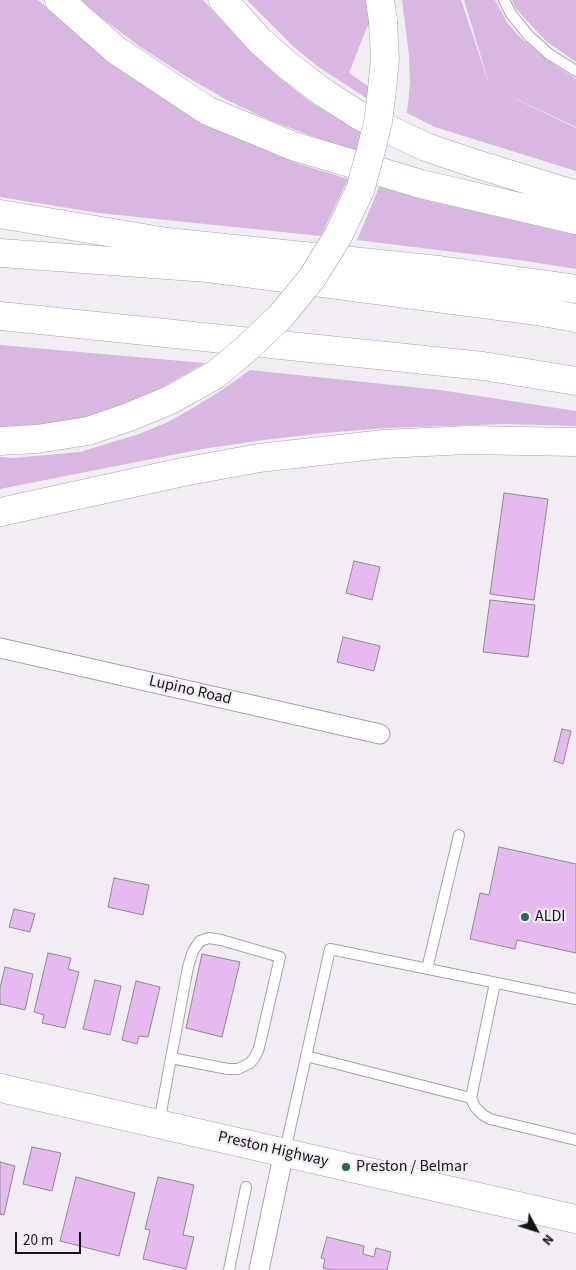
<!DOCTYPE html>
<style>
body{margin:0}
#map{position:relative;width:576px;height:1270px;overflow:hidden;background:#f2edf4;font-family:"Source Sans 3",sans-serif}
canvas{display:block}
.north{position:absolute;left:511px;top:1205px;width:50px;height:50px;-webkit-text-stroke:4px #f2edf4;paint-order:stroke;rotate:130deg;font-size:14px;font-weight:700;line-height:20px;text-align:center;color:#171517}
.north::after{content:'';display:block;margin:auto;width:18px;height:22px;background:#171517;clip-path:polygon(50% 0,100% 100%,50% 72%,0 100%)}
.scale{position:absolute;left:15px;top:1232px;width:66px;height:22px;box-sizing:border-box;border:2px solid #171517;border-top:0;padding-left:6px;font-size:15px;line-height:18px;white-space:nowrap;color:#171517;-webkit-text-stroke:4px #f2edf4;paint-order:stroke}
</style>
<div id="map">
<canvas width="576" height="1270"></canvas>
<div class="north">N</div>
<div class="scale">20 m</div>
</div>
<script>
const c = document.querySelector('canvas').getContext('2d');
c.lineJoin = 'round';
function fill(path, color) { c.fillStyle = color; c.fill(path, 'evenodd'); }
const poly = rows => new Path2D(rows.map(r => 'M' + r).join(''));
function stroke(path, color, width, dash) { c.strokeStyle = color; c.lineWidth = width; c.lineCap = dash ? 'butt' : 'round'; c.setLineDash(dash || []); c.stroke(path); }
function write(font, color, halo, rows, align = 'center') {
  c.font = font + ' "Source Sans 3",sans-serif'; c.lineWidth = 4.5; c.setLineDash([]); c.textBaseline = 'middle'; c.strokeStyle = halo; c.fillStyle = color; for (const [text, x, y, turn = 0] of rows) {
    c.save(); c.translate(x, y); c.rotate((+turn || 0) * Math.PI / 180); c.textAlign = isNaN(turn) ? turn : align; if (halo) c.strokeText(text, 0, 0); c.fillText(text, 0, 0); c.restore();
  }
}
fill(poly([
 [0,0,38,0,120,68,246,140,296,163,348,179,321,236,99,213,0,197],
 [81,0,203,0,241,42,274,73,309,101,362,133,357,153,269,120,227,100,187,77,139,46,94,12],
 [247,0,370,0,370,26,367,27,349,73,369,87,368,99,317,66,294,47],
 [402,0,461,0,490,87,576,128,576,171,435,127,407,113,410,83,409,55],
 [464,0,495,0,508,24,520,37,547,60,576,79,576,127,490,87],
 [512,0,576,0,576,62,546,41,516,9],
 [380,185,576,231,576,269,519,260,357,240],
 [0,345,205,363,147,396,103,412,60,424,0,429],
 [250,370,440,390,576,411,576,426,505,424,386,428,324,433,264,440,202,449,0,489,0,457,13,458,80,452,139,434,168,422,193,408,222,390]
]), '#d8b7e0');
const building = poly([
 [504,493,548,499,534,600,490,594,504,493],
 [354,561,380,567,372,600,346,593,354,561],
 [490,600,535,605,528,657,483,652,490,600],
 [343,637,380,646,374,671,337,662,343,637],
 [562,729,571,731,563,764,554,761,562,729],
 [499,847,576,864,576,953,517,940,515,949,470,939,480,893,489,895,499,847],
 [114,878,149,885,143,915,108,907,114,878],
 [14,909,35,914,30,932,9,927,14,909],
 [48,953,71,958,68,969,79,972,65,1028,42,1023,44,1015,34,1012,48,953],
 [202,954,240,962,222,1037,186,1028,202,954],
 [5,967,33,974,25,1010,0,1004,0,988,5,967],
 [95,980,121,986,110,1035,83,1029,95,980],
 [136,981,160,987,148,1037,139,1036,137,1044,122,1040,136,981],
 [32,1147,61,1153,52,1191,23,1184,32,1147],
 [0,1162,15,1166,4,1215,0,1214,0,1162],
 [76,1177,135,1193,119,1256,60,1241,76,1177],
 [158,1177,194,1185,183,1235,194,1237,186,1269,143,1259,150,1230,145,1229,158,1177],
 [327,1237,364,1246,363,1254,374,1257,376,1248,391,1252,387,1270,333,1270,323,1268,325,1259,321,1258,327,1237]
]);
fill(building, '#e6b9f1');
stroke(building, '#8f8b90', 1);
const service = poly([
 [504,0,511,14,529,36,549,54,576,71],
 [427,969,459,835],
 [306,1056,471,1098,475,1107,483,1115,490,1119,576,1140],
 [471,1098,495,983],
 [159,1123,171,1058,228,1069,238,1069,250,1063,255,1057,259,1048,280,957,221,940,209,938,200,941,193,951,188,967,171,1058],
 [285,1151,330,949,576,999],
 [229,1270,246,1187]
]);
const minor = poly([
 [0,648,380,734],
 [259,1270,284,1152]
]);
const primary = poly([
 [0,1088,576,1219]
]);
const motorway = poly([
 [59,0,116,50,208,111,293,146,421,184,576,220],
 [223,0,259,40,287,65,324,93,360,116,426,147,470,162,576,195],
 [380,0,383,21],
 [0,214,167,242,439,270,576,289],
 [0,253,208,268,537,311,576,318],
 [0,316,483,366,576,381],
 [0,441,37,439,88,431],
 [0,512,183,472,259,458,384,444,468,440,576,442]
]);
stroke(service, '#a6a2a7', 12);
stroke(minor, '#a6a2a7', 21);
stroke(primary, '#a6a2a7', 29);
stroke(motorway, '#a6a2a7', 29);
stroke(service, '#fff', 10);
stroke(minor, '#fff', 19);
stroke(primary, '#fff', 28);
stroke(motorway, '#fff', 28);
const motorwayBridge = poly([
 [88,431,129,417,170,400,215,375,246,349,281,316,312,278,338,236,360,190,370,154,378,122,382,90,385,59,383,21]
]);
stroke(motorwayBridge, '#a6a2a7', 29, []);
stroke(motorwayBridge, '#fff', 28);
for (const [x, y, r, color] of [
 [525,917,5,"#286653"],
 [346,1167,5,"#286653"]
]) { const dot = new Path2D(); dot.arc(x, y, r, 0, 2 * Math.PI); c.fillStyle = color; c.fill(dot); stroke(dot, '#f2edf4', 2); }
write('16px', '#171517', '#f2edf4', [
 ["Lupino Road",190,691,13],
 ["Preston Highway",273,1150,13]
]);
write('16px', '#171517', '#f2edf4', [
 ["ALDI",535,917],
 ["Preston / Belmar",356,1167]
], 'left');
</script>
